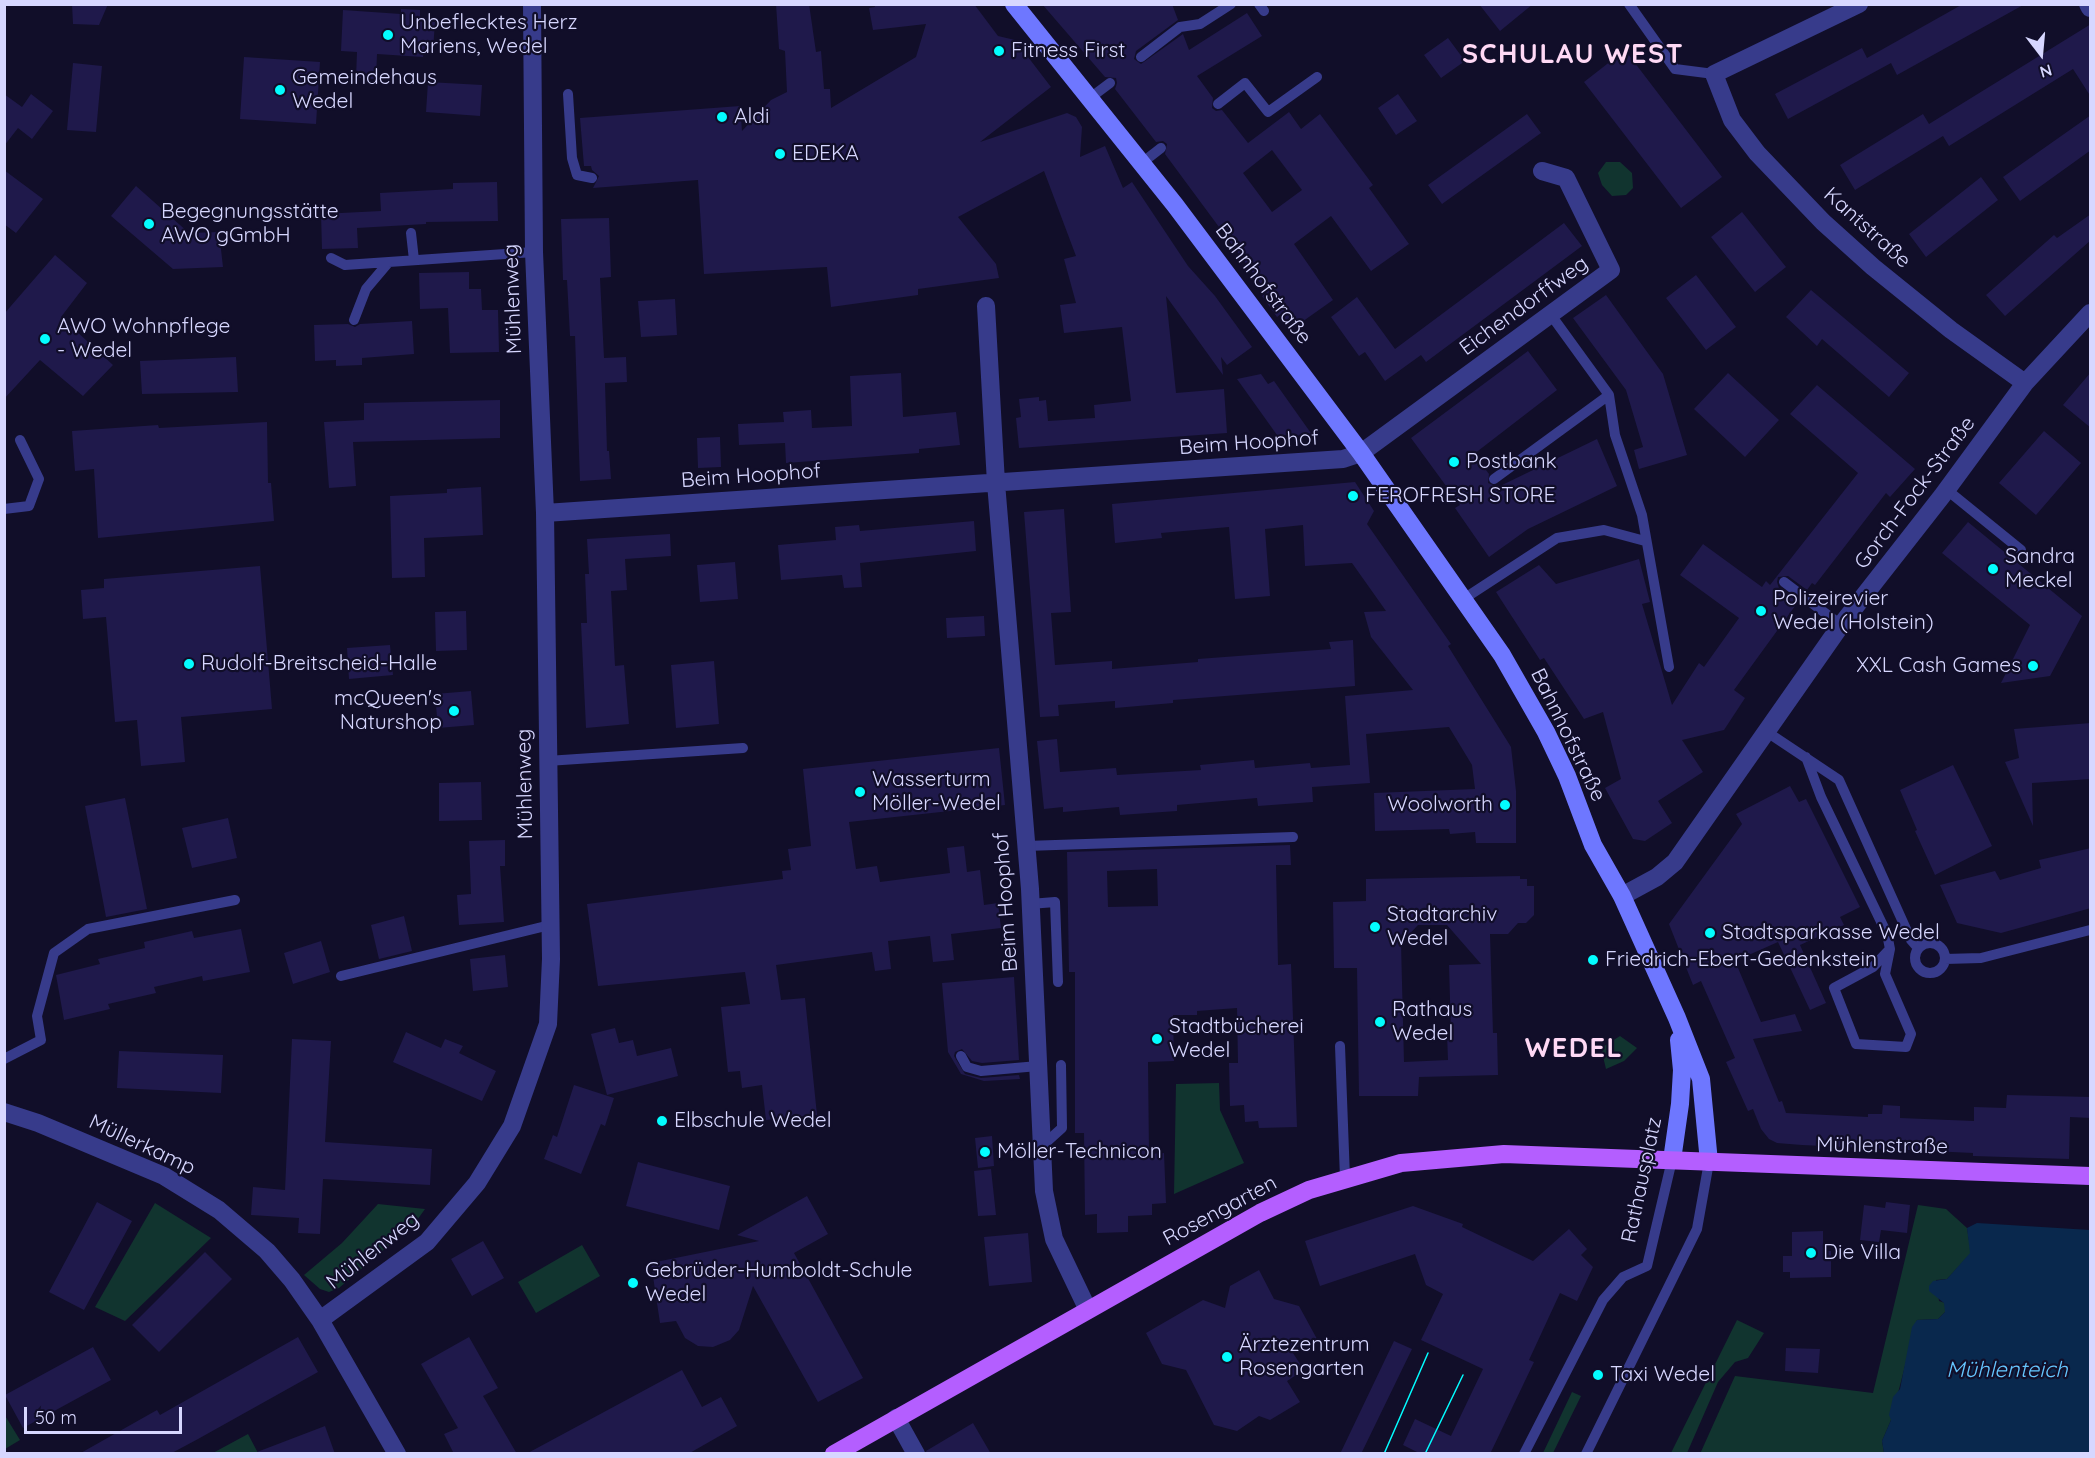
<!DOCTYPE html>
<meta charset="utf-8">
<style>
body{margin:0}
#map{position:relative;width:2095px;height:1458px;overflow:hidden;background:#110e29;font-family:Quicksand,sans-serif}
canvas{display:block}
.frame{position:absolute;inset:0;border:6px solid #d7d7ff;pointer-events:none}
.north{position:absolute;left:2011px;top:24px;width:60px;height:60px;-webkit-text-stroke:4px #110e29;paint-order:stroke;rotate:164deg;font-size:16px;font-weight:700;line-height:24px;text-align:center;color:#d7d7ff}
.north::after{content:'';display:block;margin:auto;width:21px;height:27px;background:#d7d7ff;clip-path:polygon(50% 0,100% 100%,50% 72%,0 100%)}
.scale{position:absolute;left:24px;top:1407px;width:158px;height:27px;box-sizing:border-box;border:3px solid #d7d7ff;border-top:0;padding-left:8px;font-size:18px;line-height:21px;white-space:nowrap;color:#d7d7ff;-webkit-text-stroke:4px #110e29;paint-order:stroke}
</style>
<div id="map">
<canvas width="2095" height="1458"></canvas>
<div class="frame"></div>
<div class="north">N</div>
<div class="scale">50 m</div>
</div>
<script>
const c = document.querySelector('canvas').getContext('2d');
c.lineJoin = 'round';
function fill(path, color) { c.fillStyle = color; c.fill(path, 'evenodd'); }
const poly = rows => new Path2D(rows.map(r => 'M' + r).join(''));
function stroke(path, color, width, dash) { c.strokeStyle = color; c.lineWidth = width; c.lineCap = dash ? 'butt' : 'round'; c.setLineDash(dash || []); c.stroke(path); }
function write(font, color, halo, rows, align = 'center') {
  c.font = font + ' Quicksand,sans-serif'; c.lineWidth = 4.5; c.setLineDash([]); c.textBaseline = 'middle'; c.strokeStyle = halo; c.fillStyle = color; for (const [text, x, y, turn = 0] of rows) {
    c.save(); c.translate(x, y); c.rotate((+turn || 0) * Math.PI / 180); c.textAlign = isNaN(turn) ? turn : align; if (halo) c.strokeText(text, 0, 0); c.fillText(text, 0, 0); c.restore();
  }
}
fill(poly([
 [1606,162,1620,162,1632,173,1633,188,1626,195,1612,196,1602,185,1598,173],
 [1620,1036,1637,1048,1624,1061,1606,1069,1601,1048],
 [1219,1083,1220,1110,1244,1163,1174,1194,1176,1084],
 [155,1203,211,1238,125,1321,95,1307],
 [378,1204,425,1209,415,1223,339,1288,329,1292,320,1289,304,1275,342,1243],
 [1918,1205,1946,1209,1967,1228,1971,1253,1947,1279,1936,1280,1939,1301,1945,1303,1945,1312,1938,1319,1917,1320,1891,1420,1882,1441,1884,1453,1700,1454,1735,1376,1873,1393],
 [582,1245,600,1276,536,1313,518,1282],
 [1737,1320,1764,1333,1748,1358,1735,1362,1718,1382,1687,1453,1671,1453],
 [1572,1392,1581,1396,1553,1453,1543,1453],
 [4,1414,20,1440,5,1449,4,1449],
 [248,1434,258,1453,211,1454]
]), '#11342f');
fill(poly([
 [1977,1223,2090,1230,2090,1453,1884,1453,1882,1441,1891,1420,1889,1415,1893,1397,1900,1389,1912,1327,1917,1320,1938,1319,1945,1312,1944,1303,1929,1291,1929,1286,1933,1281,1947,1279,1970,1253,1967,1228]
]), '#09284d');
fill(poly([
 [72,4,108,4,99,25,73,24],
 [776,4,809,4,816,52,821,51,824,89,830,89,831,108,916,57,926,24,873,30,869,8,875,7,874,4,974,4,998,36,1015,40,1051,87,980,142,1067,113,1076,117,1082,127,1080,157,1105,146,1123,188,1132,182,1188,266,1215,296,1252,347,1227,365,1221,357,1223,375,1166,296,1176,393,1224,389,1227,433,1019,448,1016,418,1021,417,1019,399,1039,397,1039,401,1046,400,1048,421,1095,418,1094,405,1131,401,1122,327,1064,333,1060,305,1076,303,1064,259,1076,256,1044,171,958,217,996,264,999,278,918,289,918,295,831,307,827,267,704,274,698,180,593,188,599,176,592,170,591,166,584,166,580,118,740,106,742,131,771,100,787,92,785,51,779,49],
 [1042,4,1172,4,1178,20,1136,51,1134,59,1141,64,1183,34,1189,50,1247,13,1262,36,1197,76,1213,98,1212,108,1216,111,1222,110,1248,143,1289,112,1301,129,1320,114,1373,185,1369,188,1409,244,1371,271,1331,216,1294,244,1333,300,1292,329,1281,314,1277,317,1262,296,1267,292,1165,154,1167,144,1163,141,1156,142,1115,89,1117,83,1116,78,1105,77],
 [1272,150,1302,190,1272,212,1243,173],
 [1479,4,1533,4,1500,31],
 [1963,4,2025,4,1897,75,1891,63,1788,119,1775,94,1862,48,1867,58],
 [401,9,420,10,420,21,435,22,433,50,424,49,423,57,377,54,376,79,356,78,357,52,341,51,343,10,401,14],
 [2091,24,2091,97,2073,69,1949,146,1943,136,1855,190,1840,165,1923,114,1929,124],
 [1448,38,1465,61,1441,78,1424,55],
 [1625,50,1722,177,1681,208,1584,82],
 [244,57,320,62,316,124,240,119],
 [73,63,102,66,96,132,67,130],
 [428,82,482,85,480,116,426,112],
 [4,94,22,107,31,94,53,111,32,139,18,128,4,146],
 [1398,94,1417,121,1396,135,1378,108],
 [1527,114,1541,133,1442,204,1428,185],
 [2091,115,2091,150,2020,201,2003,177],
 [4,170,43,199,16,233,4,224],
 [1981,177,1998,200,1926,257,1909,234],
 [497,182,498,221,426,222,426,224,357,228,358,248,322,249,321,214,381,211,380,193,453,189,453,183],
 [136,186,189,233,219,232,223,267,173,269,111,216],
 [1742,212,1786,267,1755,292,1711,237],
 [2091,214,2091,240,2005,316,1986,295,2054,235,2057,238],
 [609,218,611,277,600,278,604,358,626,357,627,382,605,383,607,451,609,451,611,479,580,481,575,336,570,336,567,280,563,280,561,219],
 [1564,223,1582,246,1426,362,1421,355,1385,381,1365,352,1359,356,1331,317,1357,297,1395,349],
 [55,255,87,283,61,317,113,365,83,396,40,360,4,399,4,314],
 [469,272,469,289,481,289,482,310,498,310,499,352,450,353,448,308,420,309,419,273],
 [1696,275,1736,327,1706,350,1666,298],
 [1811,290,1909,373,1889,397,1822,339,1817,346,1786,317],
 [1606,295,1663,374,1687,455,1639,469,1634,450,1643,447,1626,390,1573,318],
 [675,299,677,335,641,337,638,301],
 [412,321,414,354,362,358,362,365,336,366,336,360,315,361,314,325,348,324,355,327,360,324],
 [1528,351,1557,390,1474,454,1489,474,1488,483,1498,487,1597,439,1617,486,1528,529,1489,557,1455,508,1460,505,1411,438],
 [236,357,238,392,142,394,140,361],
 [2091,372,2091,428,2063,405],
 [901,373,903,417,956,412,960,445,919,449,919,453,786,463,785,443,739,445,738,424,784,422,783,412,811,410,812,428,852,426,850,376],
 [1728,373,1779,420,1745,457,1694,409],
 [1261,374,1268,384,1274,381,1313,436,1277,435,1237,379],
 [1817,385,1915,469,1890,497,1886,493,1815,585,1812,583,1807,590,1788,576,1778,577,1777,582,1779,588,1798,602,1734,690,1745,698,1724,730,1682,740,1703,772,1658,801,1672,823,1645,841,1633,839,1605,788,1621,779,1603,712,1584,719,1544,658,1540,660,1496,592,1539,565,1556,584,1639,559,1650,602,1642,604,1672,705,1699,663,1704,667,1739,618,1680,575,1703,544,1762,587,1766,581,1770,585,1858,473,1790,414],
 [500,400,500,438,353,442,356,486,329,488,324,422,364,420,364,403],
 [267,422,268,483,271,483,274,521,98,538,94,469,75,471,72,431,158,425,159,428],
 [2044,431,2081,463,2036,515,1999,483],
 [720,437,721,467,698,468,697,438],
 [1355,482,1374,511,1367,524,1451,644,1448,646,1511,747,1516,791,1516,843,1476,843,1475,832,1450,834,1449,829,1375,831,1374,793,1475,789,1472,765,1449,727,1366,734,1370,783,1312,787,1313,802,1258,806,1257,798,1177,805,1177,811,1120,815,1119,807,1063,812,1063,807,1044,809,1037,741,1057,739,1060,772,1116,768,1117,775,1201,770,1200,765,1254,760,1255,768,1310,763,1311,768,1350,765,1345,696,1413,690,1371,637,1364,612,1386,611,1352,563,1305,566,1303,525,1265,529,1270,596,1235,599,1229,527,1161,533,1162,538,1115,543,1112,504],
 [481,487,483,535,424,538,425,577,392,578,390,496,447,493,447,489],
 [1064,509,1071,612,1051,613,1055,665,1112,661,1112,669,1198,662,1198,659,1331,649,1329,642,1353,640,1355,686,1173,700,1173,703,1115,708,1115,701,1058,705,1059,716,1040,717,1024,512],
 [974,521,976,551,860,563,862,587,844,588,842,575,781,580,778,545,836,540,835,527,859,525,860,531],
 [1968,522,2082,616,2050,676,2001,683,2030,625,1942,553],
 [670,534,671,556,625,559,627,590,611,591,615,666,624,665,629,724,586,728,581,623,587,623,585,574,589,574,587,539],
 [735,562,738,599,700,602,697,565],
 [260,566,272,709,181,717,185,762,141,766,137,720,115,722,106,617,83,619,81,590,104,588,104,579],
 [466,611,467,650,436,651,435,612],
 [984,616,985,636,947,638,946,618],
 [390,645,393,675,349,679,347,648],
 [714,661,719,724,676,728,671,665],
 [471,691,474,725,438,728,435,694],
 [2091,723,2091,779,2032,783,2033,826,2005,762,2019,758,2014,729],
 [999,748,1005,805,849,822,856,869,877,866,880,882,950,873,947,848,964,846,967,872,980,870,984,905,998,903,1001,928,951,934,954,960,933,962,930,936,888,941,891,969,875,971,872,952,776,965,781,1000,805,998,817,1115,766,1120,762,1085,742,1088,740,1071,728,1072,721,1007,750,1004,745,972,598,986,587,904,783,879,782,871,791,870,788,849,811,846,803,769],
 [1953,765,1992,846,1935,875,1915,831,1917,830,1900,790],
 [481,782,482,820,439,821,439,783],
 [1790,786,1799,802,1806,799,1860,907,1840,917,1844,925,1800,945,1826,1003,1810,1010,1778,942,1735,961,1761,1022,1795,1014,1802,1031,1753,1039,1779,1102,1782,1101,1786,1113,1868,1117,1868,1114,1882,1114,1883,1105,1900,1106,1900,1118,1974,1121,1974,1107,2006,1108,2007,1095,2091,1097,2091,1118,2070,1117,2069,1159,1973,1156,1973,1153,1802,1145,1777,1143,1769,1139,1761,1129,1753,1109,1748,1111,1726,1062,1735,1058,1701,981,1693,985,1669,924,1742,824,1736,814],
 [125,798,147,909,106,917,85,806],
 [228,818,237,858,192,868,182,828],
 [505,840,505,866,500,866,504,922,459,925,457,895,471,894,469,841],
 [1290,845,1291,865,1276,865,1278,965,1291,964,1297,1127,1259,1128,1258,1121,1245,1122,1244,1105,1230,1106,1229,1063,1238,1063,1237,1008,1197,1011,1197,1015,1173,1015,1174,1061,1148,1062,1149,1154,1164,1153,1166,1203,1152,1204,1152,1215,1128,1216,1128,1232,1097,1233,1097,1214,1085,1215,1084,1133,1075,1133,1075,972,1069,972,1067,852],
 [1157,869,1158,906,1108,907,1107,871],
 [2091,848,2091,908,2001,933,1957,923,1940,885,1995,871,2000,880,2041,868,2039,860],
 [1520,876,1520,879,1527,879,1527,886,1534,886,1534,915,1526,923,1518,923,1508,934,1490,934,1493,1033,1497,1033,1498,1075,1419,1077,1418,1096,1359,1096,1357,968,1334,968,1333,902,1366,901,1366,879],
 [1418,925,1447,925,1481,964,1449,965,1451,1034,1447,1034,1448,1060,1404,1062,1401,943],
 [404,916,412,951,379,959,371,925],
 [241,929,250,972,203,981,202,976,154,987,156,993,108,1004,110,1009,64,1020,56,975,100,964,98,959,145,948,144,942,192,931,194,938],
 [321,941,330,972,293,984,284,953],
 [505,955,508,987,473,991,470,959],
 [1014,977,1019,1060,982,1063,972,1061,962,1049,955,1052,954,1056,965,1074,981,1078,1019,1075,1020,1079,984,1081,961,1074,948,1052,942,983],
 [615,1028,619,1043,633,1040,637,1056,671,1048,678,1076,607,1095,591,1034],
 [406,1032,441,1048,445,1039,463,1046,459,1053,496,1071,482,1101,393,1062],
 [292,1039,331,1041,325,1142,432,1149,430,1185,323,1179,320,1234,298,1233,299,1218,251,1215,253,1187,285,1190],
 [119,1051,223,1055,221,1093,117,1088],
 [574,1085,614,1098,605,1126,601,1124,581,1174,544,1159,553,1135,557,1137],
 [992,1136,994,1166,978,1168,975,1138],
 [638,1162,730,1186,719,1230,626,1206],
 [991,1169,996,1215,978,1216,974,1171],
 [807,1196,828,1234,794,1253,863,1378,818,1402,753,1286,739,1330,730,1340,713,1347,698,1346,685,1338,676,1321,660,1323,651,1263,759,1241,737,1235],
 [97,1202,132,1221,84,1310,49,1292],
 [1886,1202,1910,1205,1907,1233,1881,1230,1879,1242,1860,1240,1864,1205,1885,1208],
 [1413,1206,1463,1224,1462,1227,1533,1261,1569,1229,1587,1249,1581,1255,1593,1267,1577,1301,1560,1293,1529,1360,1534,1362,1490,1454,1421,1454,1403,1445,1415,1419,1451,1436,1483,1369,1421,1340,1443,1294,1426,1285,1415,1254,1320,1286,1305,1241],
 [1823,1231,1823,1251,1831,1251,1831,1277,1790,1278,1790,1272,1783,1272,1783,1256,1792,1256,1792,1232],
 [1028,1233,1032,1282,989,1286,984,1237],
 [483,1241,504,1278,472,1296,451,1259],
 [205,1252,232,1279,159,1352,132,1325],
 [1259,1270,1274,1299,1299,1306,1317,1339,1291,1350,1304,1370,1287,1381,1300,1402,1270,1420,1259,1416,1237,1431,1214,1425,1186,1370,1162,1364,1146,1333,1203,1300,1225,1308,1230,1286],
 [298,1337,318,1372,198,1439,170,1454,79,1454,157,1410,160,1415],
 [469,1337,498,1388,483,1396,517,1454,454,1454,444,1434,458,1428,421,1364],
 [1394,1341,1412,1349,1361,1454,1340,1454],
 [93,1347,111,1380,23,1428,5,1395],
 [1786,1348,1820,1349,1818,1373,1785,1371],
 [682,1370,702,1407,721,1397,737,1426,688,1454,526,1454],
 [973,1423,991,1454,927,1454,926,1451],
 [325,1426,335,1454,257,1454,257,1452]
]), '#1f194b');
stroke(poly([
 [1259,4,1264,11],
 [1629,4,1675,69,1714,74],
 [1141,57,1180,27,1200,24,1231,4],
 [568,94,572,158,577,175,592,178],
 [1090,98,1110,83],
 [1218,104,1245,83,1268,112,1317,77],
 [1143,162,1161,148],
 [411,233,414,260],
 [331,258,345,265,534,252],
 [354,320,366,289,388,263],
 [1609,395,1615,435,1642,515,1669,667],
 [1494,479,1609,395,1551,315],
 [1947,490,2021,550],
 [4,509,29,506,39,479,20,440],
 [1784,582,1841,625],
 [1465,598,1557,538,1604,530,1645,541],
 [1767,732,1839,780,1911,940,1918,948],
 [1806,757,1821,797,1887,934,1890,949,1885,974,1911,1034,1906,1047,1856,1044,1834,988,1873,967,1890,949],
 [547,761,743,748],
 [1026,846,1293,837],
 [1030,904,1055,902,1058,982],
 '1915 958a15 15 0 1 1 30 0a15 15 0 1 1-30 0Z',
 [1945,959,1981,958,2090,930],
 [341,976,550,925],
 [1340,1046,1345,1178],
 [961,1056,967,1067,981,1071,1038,1066],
 [4,1059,41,1040,37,1016,54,953,88,929,235,900],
 [1042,1146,1062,1128,1061,1065],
 [1524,1454,1603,1300,1623,1277,1647,1266,1672,1160],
 [1586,1454,1697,1229,1709,1162]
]), '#373b8b', 10);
stroke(poly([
 [1859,4,1714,74,1732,120,1757,153,1823,222,1873,267,1951,330,2025,383],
 [2088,4,2090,8],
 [986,306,996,483,1030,889,1044,1191,1054,1239,1088,1310],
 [545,513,1343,459,1361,453,1611,270,1566,178,1542,171],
 [1622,896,1657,877,1675,862,1841,625,1942,496,2025,383,2090,313],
 [4,1112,38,1123,164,1176,219,1210,267,1251,292,1280,320,1320,397,1454],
 [320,1320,427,1242,477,1183,512,1126,548,1024,551,959,545,513,534,252,532,4],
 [896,1418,916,1454]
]), '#373b8b', 18);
stroke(poly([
 [1014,4,1175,205,1361,453,1502,655,1546,732,1567,776,1593,845,1622,896,1677,1018,1701,1079,1709,1162],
 [1672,1160,1680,1104,1682,1070,1679,1040]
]), '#6e77ff', 18);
stroke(poly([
 [834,1454,1260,1213,1309,1190,1401,1163,1504,1154,2090,1176]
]), '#b45eff', 18);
stroke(poly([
 [1384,1454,1428,1353],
 [1425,1454,1463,1375]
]), '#03fdff', 1.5);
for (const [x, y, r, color] of [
 [388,35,6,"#03fdff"],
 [999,51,6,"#03fdff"],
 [280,90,6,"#03fdff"],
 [722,117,6,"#03fdff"],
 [780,154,6,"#03fdff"],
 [149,224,6,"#03fdff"],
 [45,339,6,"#03fdff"],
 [1454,462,6,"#03fdff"],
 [1353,496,6,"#03fdff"],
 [1993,569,6,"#03fdff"],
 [1761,611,6,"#03fdff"],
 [189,664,6,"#03fdff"],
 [2033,666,6,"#03fdff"],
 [454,711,6,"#03fdff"],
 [860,792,6,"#03fdff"],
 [1505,805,6,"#03fdff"],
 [1375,927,6,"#03fdff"],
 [1710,933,6,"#03fdff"],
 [1593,960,6,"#03fdff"],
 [1380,1022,6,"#03fdff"],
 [1157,1039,6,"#03fdff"],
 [662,1121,6,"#03fdff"],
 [985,1152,6,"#03fdff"],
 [1811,1253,6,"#03fdff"],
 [633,1283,6,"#03fdff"],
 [1227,1357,6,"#03fdff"],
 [1598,1375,6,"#03fdff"]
]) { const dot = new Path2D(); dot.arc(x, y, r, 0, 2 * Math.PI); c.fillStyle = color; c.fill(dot); stroke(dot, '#110e29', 2); }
write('21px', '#d7d7ff', '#110e29', [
 ["Unbeflecktes Herz",400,23],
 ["Mariens, Wedel",400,47],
 ["Fitness First",1011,51],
 ["Gemeindehaus",292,78],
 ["Wedel",292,102],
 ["Aldi",734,117],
 ["EDEKA",792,154],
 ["Begegnungsstätte",161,212],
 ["AWO gGmbH",161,236],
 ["AWO Wohnpflege",57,327],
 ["- Wedel",57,351],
 ["Postbank",1466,462],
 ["FEROFRESH STORE",1365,496],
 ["Sandra",2005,557],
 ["Meckel",2005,581],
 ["Polizeirevier",1773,599],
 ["Wedel (Holstein)",1773,623],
 ["Rudolf-Breitscheid-Halle",201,664],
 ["XXL Cash Games",2021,666,"right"],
 ["mcQueen's",442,699,"right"],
 ["Naturshop",442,723,"right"],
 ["Wasserturm",872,780],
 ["Möller-Wedel",872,804],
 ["Woolworth",1493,805,"right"],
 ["Stadtarchiv",1387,915],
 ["Wedel",1387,939],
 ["Stadtsparkasse Wedel",1722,933],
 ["Friedrich-Ebert-Gedenkstein",1605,960],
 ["Rathaus",1392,1010],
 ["Wedel",1392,1034],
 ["Stadtbücherei",1169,1027],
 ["Wedel",1169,1051],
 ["Elbschule Wedel",674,1121],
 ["Möller-Technicon",997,1152],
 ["Die Villa",1823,1253],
 ["Gebrüder-Humboldt-Schule",645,1271],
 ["Wedel",645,1295],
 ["Ärztezentrum",1239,1345],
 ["Rosengarten",1239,1369],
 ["Taxi Wedel",1610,1375]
], 'left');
write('21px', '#d7d7ff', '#110e29', [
 ["Kantstraße",1867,228,42],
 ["Bahnhofstraße",1263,284,53],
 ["Mühlenweg",513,299,-92],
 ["Eichendorffweg",1524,306,-36],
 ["Beim Hoophof",1249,443,-4],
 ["Beim Hoophof",751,476,-4],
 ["Gorch-Fock-Straße",1915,493,-53],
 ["Bahnhofstraße",1568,735,64],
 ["Mühlenweg",525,784,-91],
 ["Beim Hoophof",1006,902,-94],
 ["Müllerkamp",142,1145,25],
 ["Mühlenstraße",1882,1146,1],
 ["Rathausplatz",1642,1180,-78],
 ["Rosengarten",1220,1211,-28],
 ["Mühlenweg",373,1251,-38]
]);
write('italic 22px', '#65c6ff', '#110e29', [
 ["Mühlenteich",2007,1370]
]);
c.letterSpacing = '1.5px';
write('bold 27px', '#ffd9f5', '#110e29', [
 ["SCHULAU WEST",1573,55],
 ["WEDEL",1574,1049]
]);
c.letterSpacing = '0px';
</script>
